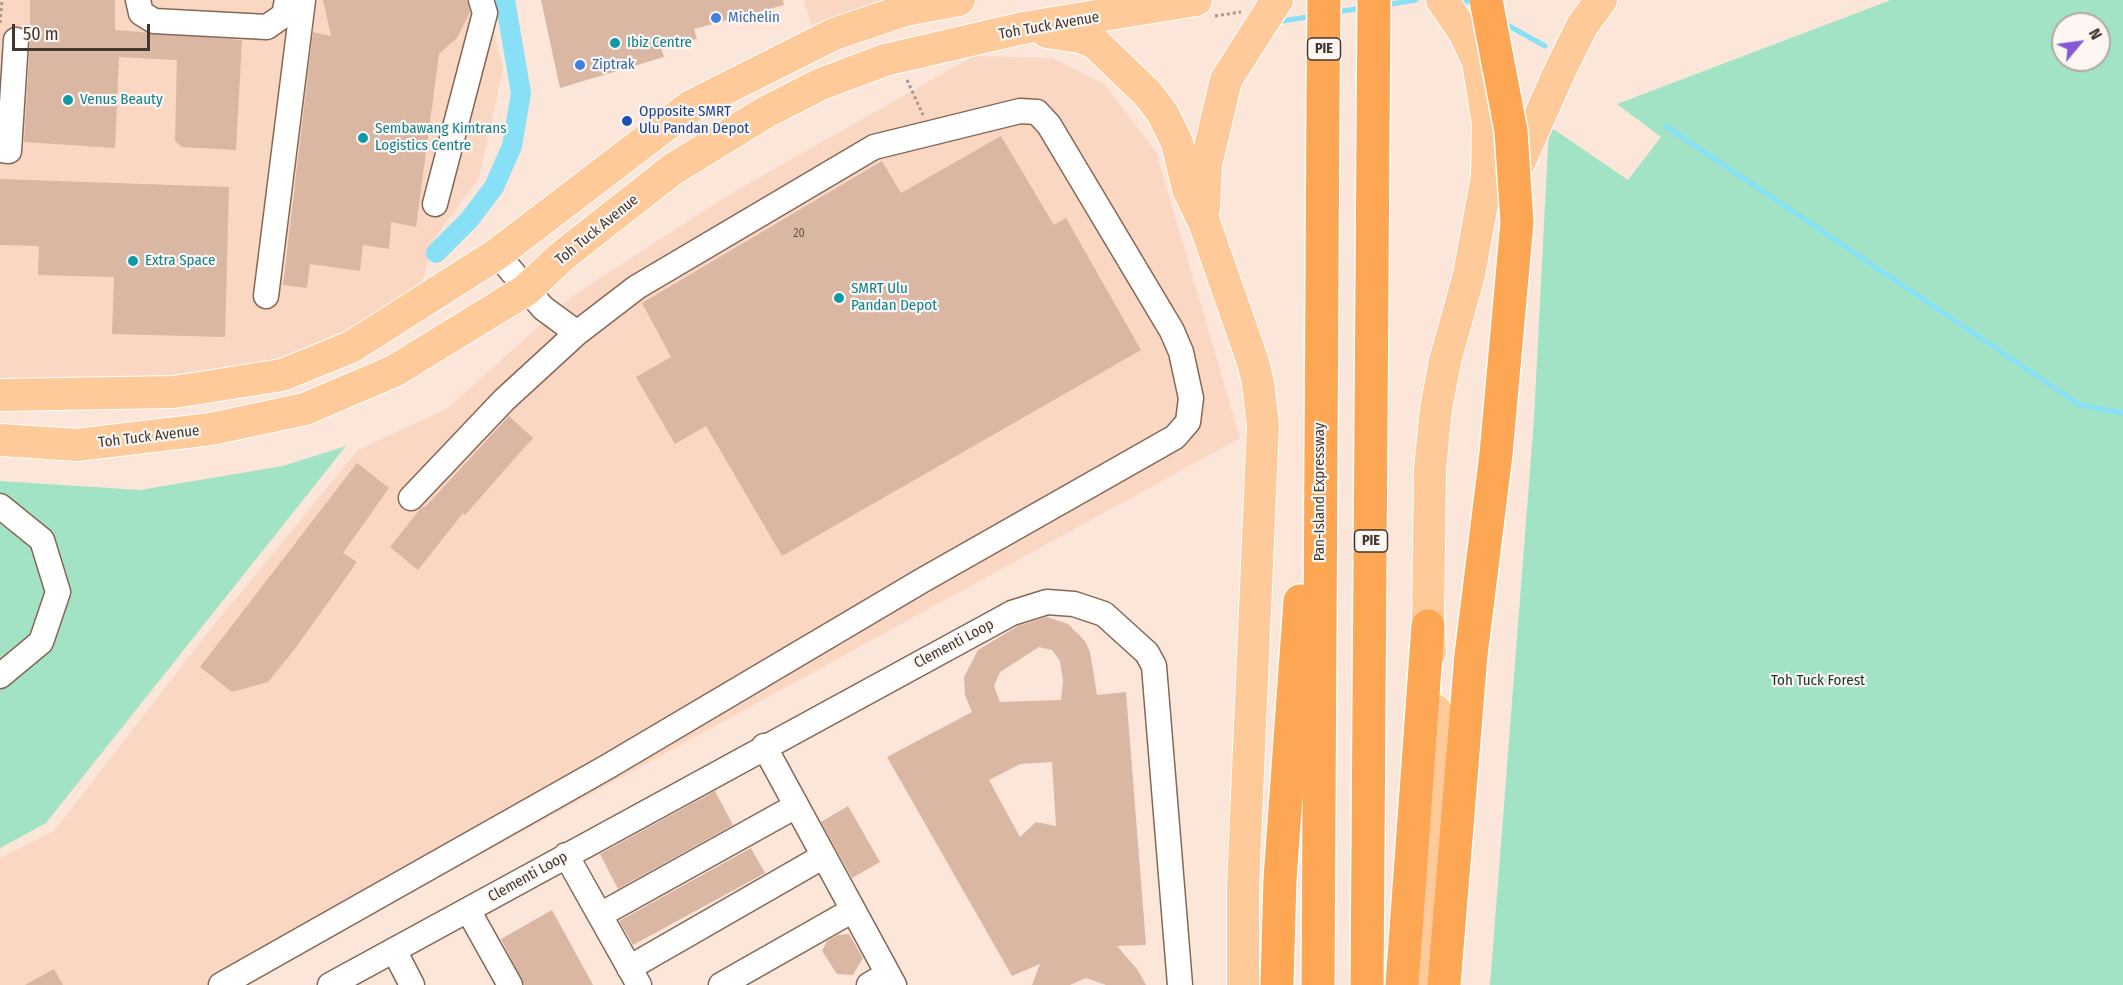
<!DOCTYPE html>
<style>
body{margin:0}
#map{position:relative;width:2123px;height:985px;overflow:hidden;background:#fbe6d9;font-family:"Fira Sans Condensed",sans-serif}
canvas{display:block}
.north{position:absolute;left:2051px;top:12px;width:60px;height:60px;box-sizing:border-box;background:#fdf6f2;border:2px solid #b3a9a4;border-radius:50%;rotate:61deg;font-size:16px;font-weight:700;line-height:24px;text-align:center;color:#44362e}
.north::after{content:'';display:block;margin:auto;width:21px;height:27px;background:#835ad4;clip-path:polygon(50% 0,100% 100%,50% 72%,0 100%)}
.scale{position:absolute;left:12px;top:24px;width:138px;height:27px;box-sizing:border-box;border:3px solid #44362e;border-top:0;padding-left:8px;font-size:18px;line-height:21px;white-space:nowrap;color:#44362e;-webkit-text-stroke:4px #fdf6f2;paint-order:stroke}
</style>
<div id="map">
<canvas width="2123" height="985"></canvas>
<div class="north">N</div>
<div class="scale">50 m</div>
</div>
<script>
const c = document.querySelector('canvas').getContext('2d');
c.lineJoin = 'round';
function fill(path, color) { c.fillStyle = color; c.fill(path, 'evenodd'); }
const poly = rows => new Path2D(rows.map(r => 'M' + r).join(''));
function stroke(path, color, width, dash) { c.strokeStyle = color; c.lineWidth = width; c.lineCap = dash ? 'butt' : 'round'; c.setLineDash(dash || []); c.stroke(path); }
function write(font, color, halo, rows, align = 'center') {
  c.font = font + ' "Fira Sans Condensed",sans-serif'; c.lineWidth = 4.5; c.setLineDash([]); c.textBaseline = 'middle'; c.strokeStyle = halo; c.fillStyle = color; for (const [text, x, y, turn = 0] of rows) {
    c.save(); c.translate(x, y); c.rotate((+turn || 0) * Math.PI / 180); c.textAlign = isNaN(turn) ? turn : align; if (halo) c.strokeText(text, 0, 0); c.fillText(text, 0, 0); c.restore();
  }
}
fill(poly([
 [0,0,487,0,503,70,479,178,433,240,418,299,281,371,183,386,0,381],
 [804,0,912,0,812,28],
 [974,56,1052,58,1104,84,1156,152,1240,438,243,985,0,985,0,858,54,831,205,636,358,450,448,408,574,295,732,193]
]), '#f9d7c3');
fill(poly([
 [1891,0,2123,0,2123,985,1490,985,1534,419,1549,126,1628,180,1661,137,1617,104],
 [2063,24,2099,24,2099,60,2063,60],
 [346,446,46,823,0,848,0,481,140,490,283,466]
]), '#a1e3c4');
stroke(poly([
 [1464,0,1476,7],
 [1385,5,1416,0],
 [1335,12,1364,8],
 [1276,22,1314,16],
 [1502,22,1545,46],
 [1666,126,2080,405,2123,413]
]), '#87e0f6', 5);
stroke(poly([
 [436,253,469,220,494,187,512,146,521,93,505,0]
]), '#87e0f6', 20);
fill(poly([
 [30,0,115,0,115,30,242,40,236,150,182,147,175,141,177,60,119,57,115,148,24,142,30,41,28,33,22,27,22,25,30,25],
 [323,0,467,0,470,12,457,38,439,54,416,227,391,222,389,249,363,245,360,271,310,264,307,288,283,285,313,32,331,36],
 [541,0,783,0,784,5,694,29,697,39,661,48,664,57,560,88],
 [1001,136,1054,225,1066,218,1141,350,782,556,706,426,675,444,636,377,671,357,642,303,882,161,901,193],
 [0,179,229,187,225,337,112,334,114,277,38,275,39,246,0,245],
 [509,416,533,438,465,515,463,513,418,570,390,547,421,508,426,506],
 [357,463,389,488,343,553,357,562,294,650,268,682,232,692,200,667],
 [1047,617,1068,624,1085,641,1090,652,1097,695,1126,692,1146,945,1117,946,1137,969,1146,985,1106,985,1086,978,1070,985,1032,985,1040,964,1012,976,887,757,972,712,965,695,964,677,978,650,1018,626],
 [1039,647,1052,650,1060,661,1063,681,1061,700,1000,702,994,686,1000,672],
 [1052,762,1056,826,1036,822,1020,837,989,780,1020,764],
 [715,791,733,825,618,889,600,854],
 [848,806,880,862,852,878,821,822],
 [751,848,765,873,633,945,619,921],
 [552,910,593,985,524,985,501,939],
 [849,934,863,958,853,975,837,974,822,951,827,941,838,935],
 [54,969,63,985,25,985]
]), '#d9b7a3');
const minor = poly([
 [138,0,141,13,154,21,267,27,284,15,287,0],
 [0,150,9,151,16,40],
 [435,204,485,13,481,0],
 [497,254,543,308,577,333],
 [266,296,303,0],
 [0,506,42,540,58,592,41,642,0,676],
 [764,746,894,985],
 [566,855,639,985],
 [468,910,510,985],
 [600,915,796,806],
 [394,950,412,985],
 [629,968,824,856],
 [221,985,607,767,923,580,1175,437,1188,422,1191,398,1181,352,1172,331,1049,125,1037,112,1020,111,874,147,637,287,577,333,504,400,411,498],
 [330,985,1012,613,1047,602,1074,604,1104,614,1147,653,1154,666,1180,985],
 [721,985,853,910],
 [869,985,888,974]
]);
const major = poly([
 [1047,32,1080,37,1095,43,1148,94,1163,114,1177,143,1188,189,1204,222,1253,362,1258,383,1263,425,1243,887,1243,985],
 [1511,181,1558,75,1582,26,1601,0],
 [1204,209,1206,165,1226,80,1277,0],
 [0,395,174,392,282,375,351,347,497,254,691,106,834,34,905,10,959,0],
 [0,440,77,445,211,429,305,409,394,371,526,290,561,257,673,169,766,112,821,84,885,60,1023,28,1196,0],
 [1430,652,1428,626,1430,469,1436,409,1445,361,1469,275,1487,176,1488,124,1478,62,1464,32,1442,0],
 [1429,985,1436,798,1435,710]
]);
const highway = poly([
 [1277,985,1280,879,1300,601],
 [1318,985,1323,99],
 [1367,985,1374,0],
 [1402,985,1428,626],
 [1444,985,1471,655,1496,454]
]);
stroke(minor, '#866755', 27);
stroke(major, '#fff', 34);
stroke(highway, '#fff', 36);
stroke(poly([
 [1215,16,1241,12],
 [0,23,2,0],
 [907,80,923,115]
]), '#a9978c', 3, [3, 3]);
stroke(minor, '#fff', 24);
stroke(major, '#feca99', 32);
stroke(highway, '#fda755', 33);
const highwayBridge = poly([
 [1486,0,1511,131,1517,222,1496,454],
 [1323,99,1324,0]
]);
stroke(highwayBridge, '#fff', 36, []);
stroke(highwayBridge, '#fda755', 33);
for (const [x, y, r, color] of [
 [716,18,6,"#3f7fe0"],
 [615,43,6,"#0f9aa8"],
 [580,65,6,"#3f7fe0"],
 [68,100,6,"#0f9aa8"],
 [627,121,6,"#1a4fb4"],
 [363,138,6,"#0f9aa8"],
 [133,261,6,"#0f9aa8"],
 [839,298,6,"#0f9aa8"]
]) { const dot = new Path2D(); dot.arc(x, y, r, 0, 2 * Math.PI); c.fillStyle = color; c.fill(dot); stroke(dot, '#fdf6f2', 2); }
write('12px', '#69564b', null, [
 ["20",799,234]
]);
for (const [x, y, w] of [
 [1324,49,33],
 [1371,541,33]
]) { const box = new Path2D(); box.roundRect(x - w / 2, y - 11, w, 22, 4.5); c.fillStyle = '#fdf6f2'; c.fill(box); stroke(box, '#44362e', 1.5); }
write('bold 14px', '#44362e', null, [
 ["PIE",1324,49],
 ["PIE",1371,541]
]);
write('15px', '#366cbe', '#fdf6f2', [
 ["Michelin",728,18],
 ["Ziptrak",592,65]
], 'left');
write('15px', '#44362e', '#fdf6f2', [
 ["Toh Tuck Avenue",1049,26,-10],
 ["Toh Tuck Avenue",597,230,-39],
 ["Toh Tuck Avenue",149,437,-7],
 ["Pan-Island Expressway",1320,492,-90],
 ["Clementi Loop",954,644,-28],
 ["Clementi Loop",528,877,-29]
]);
write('15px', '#0d838f', '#fdf6f2', [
 ["Ibiz Centre",627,43],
 ["Venus Beauty",80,100],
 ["Sembawang Kimtrans",375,129],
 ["Logistics Centre",375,146],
 ["Extra Space",145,261],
 ["SMRT Ulu",851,289],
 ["Pandan Depot",851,306]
], 'left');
write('15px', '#164399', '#fdf6f2', [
 ["Opposite SMRT",639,112],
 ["Ulu Pandan Depot",639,129]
], 'left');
write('15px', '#0e3b2a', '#fdf6f2', [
 ["Toh Tuck Forest",1818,681]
]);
</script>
